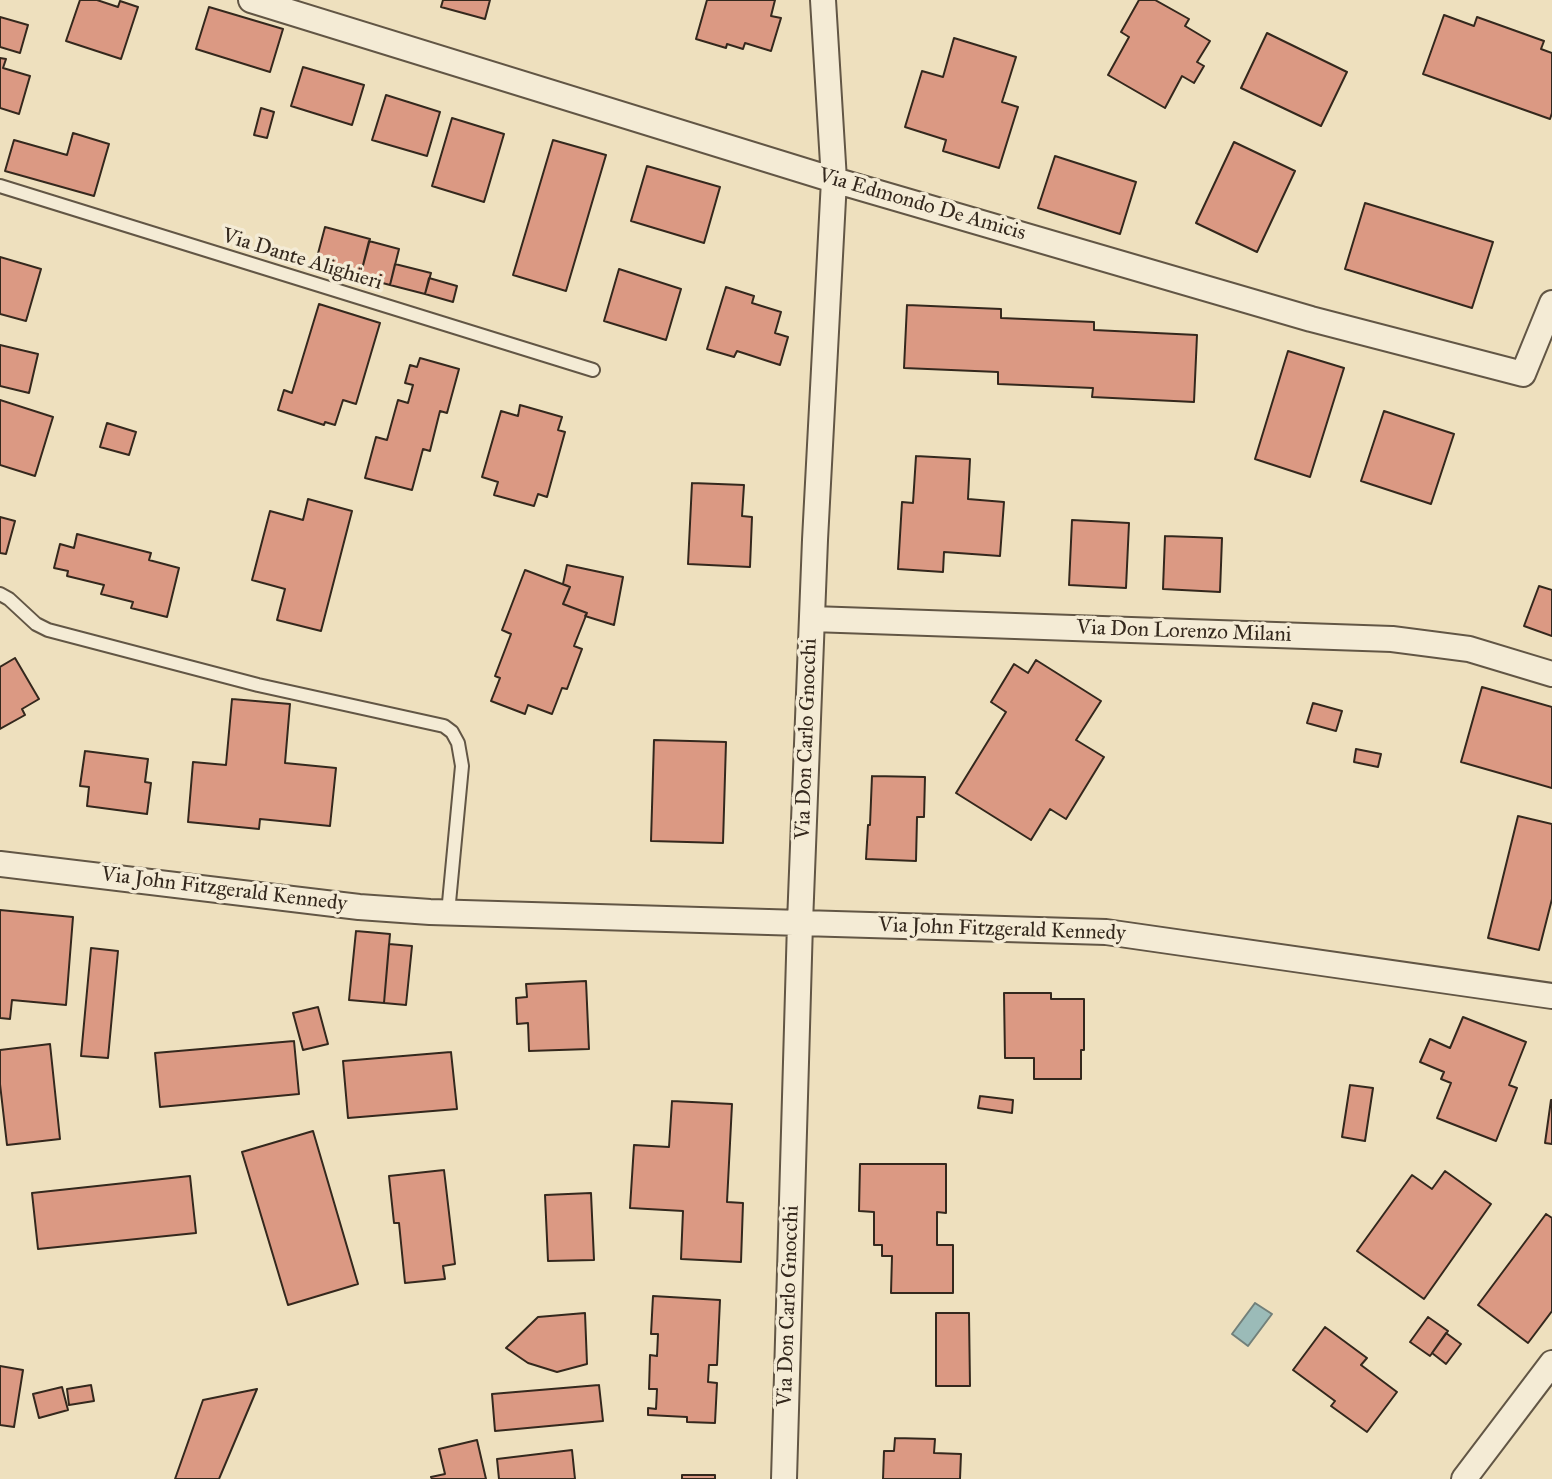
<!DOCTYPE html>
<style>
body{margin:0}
canvas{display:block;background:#eee0be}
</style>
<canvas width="1552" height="1479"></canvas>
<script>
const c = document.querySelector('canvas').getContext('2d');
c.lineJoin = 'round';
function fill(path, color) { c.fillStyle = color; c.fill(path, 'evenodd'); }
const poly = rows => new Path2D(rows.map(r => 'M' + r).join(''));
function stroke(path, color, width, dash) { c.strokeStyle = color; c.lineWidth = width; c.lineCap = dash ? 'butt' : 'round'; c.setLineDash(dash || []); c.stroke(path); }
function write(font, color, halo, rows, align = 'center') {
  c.font = font + ' "IM FELL Great Primer",serif'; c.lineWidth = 7; c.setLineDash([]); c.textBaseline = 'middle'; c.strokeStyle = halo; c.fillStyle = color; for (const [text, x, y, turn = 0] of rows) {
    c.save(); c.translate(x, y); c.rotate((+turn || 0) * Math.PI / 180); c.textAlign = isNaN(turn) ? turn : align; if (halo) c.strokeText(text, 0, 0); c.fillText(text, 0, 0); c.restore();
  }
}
const water = poly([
 [1255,1303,1272,1314,1248,1346,1232,1334,1255,1303]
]);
fill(water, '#9bbbb8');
stroke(water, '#72807a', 2);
const building = poly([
 [80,0,97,0,118,7,120,1,138,7,121,59,66,41,80,0],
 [443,0,490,0,485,19,441,7,443,0],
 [707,0,775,0,771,16,781,18,771,51,745,43,743,49,727,44,726,48,696,39,707,0],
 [1139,0,1155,0,1189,19,1185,26,1210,41,1197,62,1204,66,1194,83,1182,76,1165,108,1108,75,1129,37,1121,32,1139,0],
 [209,7,283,29,270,72,196,49,209,7],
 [1444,15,1474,26,1477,17,1544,41,1541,49,1552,53,1552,113,1550,119,1423,74,1444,15],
 [0,17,28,25,20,53,0,47,0,17],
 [1267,33,1347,72,1321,126,1241,88,1267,33],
 [954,38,1016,57,1002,102,1018,107,999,168,943,151,946,140,905,127,922,71,943,77,954,38],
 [0,58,6,59,3,68,30,76,19,114,0,108,0,58],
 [303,67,364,85,352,125,291,106,303,67],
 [386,95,440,112,427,156,372,140,386,95],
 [261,108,274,112,267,138,254,135,261,108],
 [452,118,504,134,484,202,432,186,452,118],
 [73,133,109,144,94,196,5,171,14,140,67,155,73,133],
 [553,140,606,155,566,291,513,275,553,140],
 [1234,142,1295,171,1257,252,1196,223,1234,142],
 [1055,156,1136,182,1120,234,1038,208,1055,156],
 [647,166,720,187,704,243,631,221,647,166],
 [1365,203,1493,242,1472,308,1345,269,1365,203],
 [325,227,370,239,360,277,315,265,325,227],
 [369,241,399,249,390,285,360,277,369,241],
 [0,257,41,269,26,321,0,314,0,257],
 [395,264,431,273,425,294,390,285,395,264],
 [619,269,681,289,666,340,604,321,619,269],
 [429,278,457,286,453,302,425,294,429,278],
 [726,287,754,296,752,303,781,312,775,333,788,337,780,365,737,351,734,357,707,349,726,287],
 [319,304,380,323,356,404,343,400,335,425,325,422,324,425,278,410,284,390,292,393,319,304],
 [907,305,1001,309,1001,318,1094,322,1094,330,1197,335,1194,402,1092,397,1093,388,998,384,998,372,904,368,907,305],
 [0,345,38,354,29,393,0,386,0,345],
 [1288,351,1344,368,1310,477,1255,459,1288,351],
 [420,358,459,369,447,413,440,411,430,451,423,449,412,490,365,478,376,437,387,440,398,400,408,403,413,385,405,383,410,365,417,367,420,358],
 [0,400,53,417,35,476,0,465,0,400],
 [520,405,562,417,558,430,565,432,547,497,538,494,534,506,494,495,498,482,482,477,501,411,518,416,520,405],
 [1384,411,1454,434,1431,504,1361,481,1384,411],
 [107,423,136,432,129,455,100,447,107,423],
 [916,456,970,459,968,499,1004,502,1000,556,944,552,943,572,898,569,902,502,913,503,916,456],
 [692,483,744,485,742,516,752,517,750,567,688,564,692,483],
 [308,499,352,511,321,631,277,620,285,589,252,580,270,511,303,520,308,499],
 [0,517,15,521,6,554,0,553,0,517],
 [1072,520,1129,523,1126,588,1069,585,1072,520],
 [77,534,151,553,149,560,179,568,167,617,131,608,133,602,101,594,104,585,67,576,68,571,54,568,60,544,74,548,77,534],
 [1165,536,1222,538,1220,592,1163,589,1165,536],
 [567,565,623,577,614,625,585,616,587,613,563,604,570,587,563,584,567,565],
 [525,570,570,587,563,604,587,613,574,646,582,649,567,689,562,688,552,714,528,705,525,714,491,701,500,678,495,676,511,634,502,630,525,570],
 [1539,586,1552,590,1552,636,1524,626,1539,586],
 [15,658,39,699,22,709,25,715,0,729,0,667,15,658],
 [1036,660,1101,701,1076,740,1104,757,1066,819,1050,809,1031,840,956,793,1006,712,991,702,1014,664,1028,673,1036,660],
 [1482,687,1552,707,1552,788,1461,762,1482,687],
 [232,699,290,704,285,763,336,768,330,826,260,819,259,829,188,822,193,762,226,765,232,699],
 [1313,703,1342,711,1336,731,1307,723,1313,703],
 [654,740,726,742,723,843,651,841,654,740],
 [1356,749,1381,754,1378,767,1354,762,1356,749],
 [85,751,148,759,145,782,151,783,147,814,87,806,89,787,80,786,85,751],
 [872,776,925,777,924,817,917,817,916,861,866,859,868,825,870,825,872,776],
 [1518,816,1552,824,1552,899,1539,950,1488,938,1518,816],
 [0,910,73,917,66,1005,12,1000,10,1019,0,1018,0,910],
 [356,931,390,934,384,1003,349,1000,356,931],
 [389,944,412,946,406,1005,384,1003,389,944],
 [91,948,118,951,108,1058,81,1056,91,948],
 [586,981,589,1049,529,1051,528,1023,517,1024,516,998,527,997,526,984,586,981],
 [1004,993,1051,993,1051,999,1084,999,1084,1050,1081,1050,1081,1079,1034,1079,1034,1058,1005,1058,1004,993],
 [318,1007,328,1044,303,1050,293,1013,318,1007],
 [1463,1017,1526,1042,1509,1085,1517,1088,1496,1141,1437,1118,1451,1083,1441,1079,1444,1072,1420,1062,1430,1039,1450,1048,1463,1017],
 [294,1041,299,1094,160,1107,155,1053,294,1041],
 [50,1044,60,1139,7,1145,0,1084,0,1050,50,1044],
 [451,1052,457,1109,348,1118,343,1061,451,1052],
 [1350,1085,1373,1088,1365,1141,1342,1137,1350,1085],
 [980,1096,1013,1100,1012,1113,978,1108,980,1096],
 [1551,1100,1552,1100,1552,1144,1545,1143,1551,1100],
 [672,1101,732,1104,727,1202,743,1203,741,1262,681,1259,683,1211,630,1208,634,1145,669,1147,672,1101],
 [313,1131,358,1284,288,1305,242,1152,313,1131],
 [860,1164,946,1164,946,1213,937,1212,937,1245,953,1245,953,1293,891,1293,892,1256,882,1256,882,1245,874,1245,874,1212,859,1211,860,1164],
 [444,1170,455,1264,443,1266,445,1279,405,1283,399,1223,394,1223,389,1176,444,1170],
 [1445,1171,1491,1204,1424,1299,1357,1251,1412,1175,1432,1189,1445,1171],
 [190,1176,196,1233,38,1249,32,1193,190,1176],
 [591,1193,594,1260,548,1261,545,1195,591,1193],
 [1546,1214,1552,1218,1552,1311,1528,1343,1478,1305,1546,1214],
 [653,1296,720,1300,717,1365,709,1365,708,1382,717,1383,715,1423,687,1422,687,1417,648,1415,648,1408,656,1409,657,1389,649,1389,650,1355,657,1356,658,1334,651,1334,653,1296],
 [585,1313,587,1364,557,1372,528,1363,506,1348,538,1317,585,1313],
 [936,1313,969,1313,970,1386,936,1386,936,1313],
 [1428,1317,1448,1331,1430,1356,1410,1342,1428,1317],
 [1325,1327,1367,1358,1361,1365,1397,1392,1367,1432,1331,1406,1335,1401,1293,1370,1325,1327],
 [1446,1333,1461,1344,1446,1364,1432,1353,1446,1333],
 [0,1366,23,1370,14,1427,0,1425,0,1366],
 [91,1385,94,1401,69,1405,67,1389,91,1385],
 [599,1385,603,1421,495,1431,492,1394,599,1385],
 [62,1387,68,1410,39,1418,33,1394,62,1387],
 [257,1389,219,1479,175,1479,203,1400,257,1389],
 [895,1438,935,1439,934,1453,961,1454,960,1479,883,1479,884,1451,894,1451,895,1438],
 [477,1440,486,1479,432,1479,431,1477,445,1474,439,1449,477,1440],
 [572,1450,575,1479,499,1479,497,1459,572,1450],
 [682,1475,715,1475,715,1479,682,1479,682,1475]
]);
fill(building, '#db9983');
stroke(building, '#34281d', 2);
const lane = poly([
 [0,186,593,370],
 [0,594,9,599,36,624,48,630,258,685,444,726,452,732,458,743,462,766,448,913]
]);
const street = poly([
 [251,0,834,180,1311,319,1523,374,1552,303],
 [812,619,1392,639,1469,649,1552,674],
 [0,864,359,907,430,912,1106,932,1552,996],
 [784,1479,800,923,815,540,834,180,823,0],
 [1464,1479,1552,1363]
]);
stroke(lane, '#625645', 16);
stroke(street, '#625645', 28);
stroke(lane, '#f4ebd5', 12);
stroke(street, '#f4ebd5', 24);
write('21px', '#34281d', '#f4ebd5', [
 ["Via Edmondo De Amicis",922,205,16],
 ["Via Dante Alighieri",302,260,17],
 ["Via Don Lorenzo Milani",1184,632,2],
 ["Via Don Carlo Gnocchi",807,739,-88],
 ["Via John Fitzgerald Kennedy",224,890,7],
 ["Via John Fitzgerald Kennedy",1002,930,2],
 ["Via Don Carlo Gnocchi",789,1306,-88]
]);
</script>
